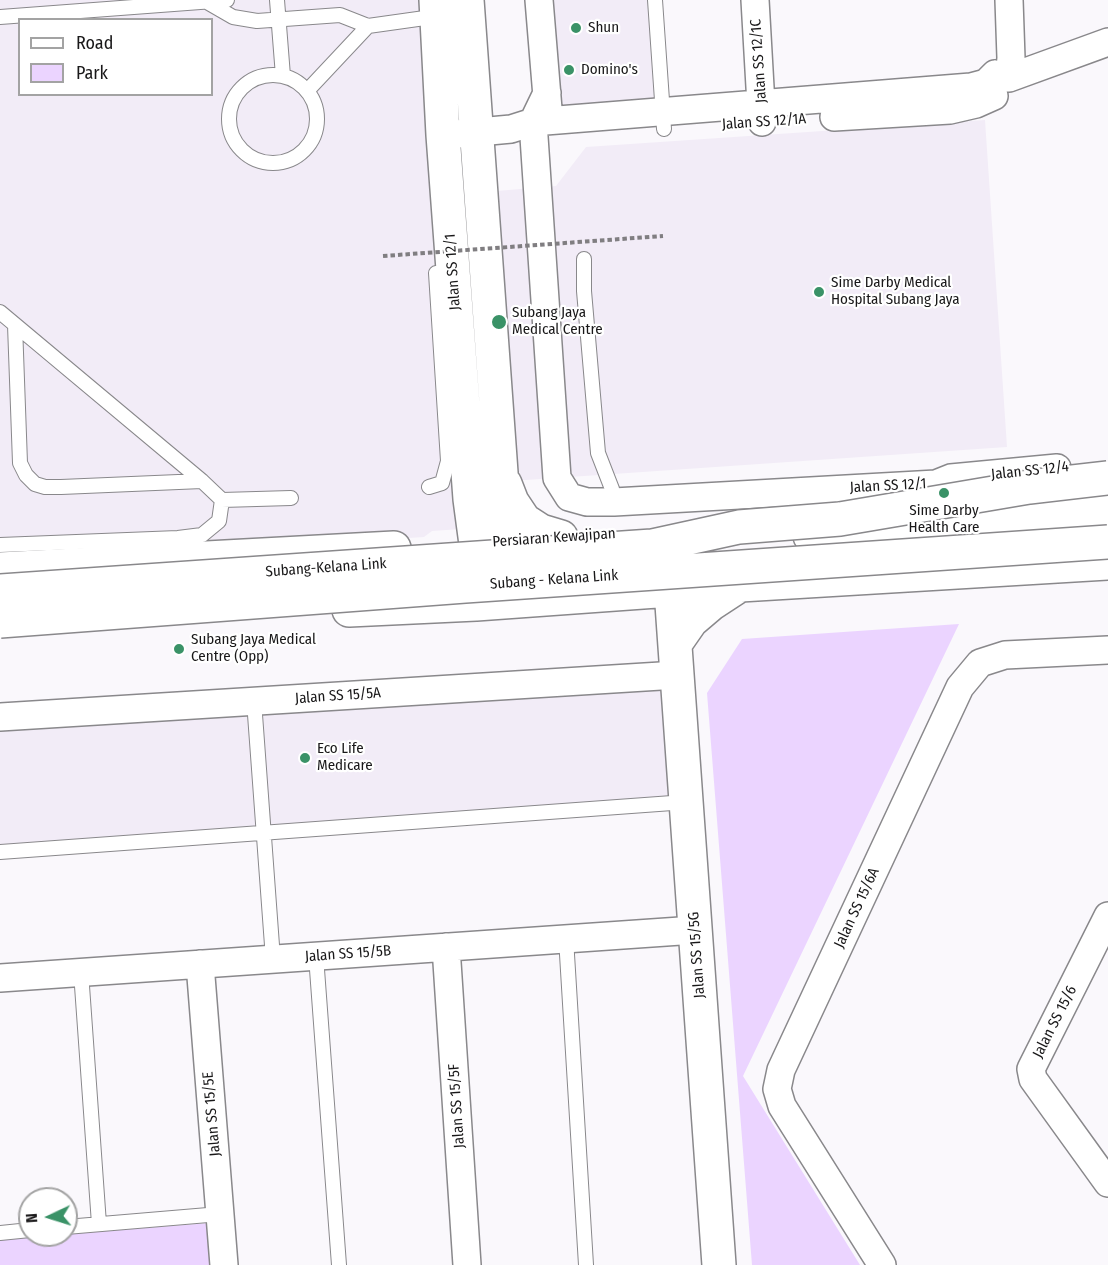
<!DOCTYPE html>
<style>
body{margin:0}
#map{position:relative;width:1108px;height:1265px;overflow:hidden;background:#faf8fc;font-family:"Fira Sans Condensed",sans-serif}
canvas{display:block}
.legend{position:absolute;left:18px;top:18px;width:195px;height:78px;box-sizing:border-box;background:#fff;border:2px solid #a3a3a3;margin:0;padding:8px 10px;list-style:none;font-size:18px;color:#191819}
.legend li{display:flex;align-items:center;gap:12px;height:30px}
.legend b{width:30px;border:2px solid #a3a3a3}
.north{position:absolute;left:18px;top:1187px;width:60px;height:60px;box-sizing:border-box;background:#fff;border:2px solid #a3a3a3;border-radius:50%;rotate:266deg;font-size:16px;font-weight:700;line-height:24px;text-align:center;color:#191819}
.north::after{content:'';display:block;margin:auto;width:21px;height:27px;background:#3a9267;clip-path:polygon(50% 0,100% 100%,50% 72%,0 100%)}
</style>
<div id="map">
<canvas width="1108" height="1265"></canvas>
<ul class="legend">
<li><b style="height:8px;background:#fff"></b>Road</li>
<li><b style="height:16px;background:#ebd4ff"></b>Park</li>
</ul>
<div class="north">N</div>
</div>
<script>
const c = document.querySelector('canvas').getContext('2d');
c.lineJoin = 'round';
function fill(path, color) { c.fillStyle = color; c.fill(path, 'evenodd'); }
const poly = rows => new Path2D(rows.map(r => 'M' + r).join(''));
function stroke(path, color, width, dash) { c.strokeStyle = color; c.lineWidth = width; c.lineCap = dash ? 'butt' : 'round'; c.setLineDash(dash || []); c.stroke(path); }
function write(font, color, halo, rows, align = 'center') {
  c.font = font + ' "Fira Sans Condensed",sans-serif'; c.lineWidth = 4.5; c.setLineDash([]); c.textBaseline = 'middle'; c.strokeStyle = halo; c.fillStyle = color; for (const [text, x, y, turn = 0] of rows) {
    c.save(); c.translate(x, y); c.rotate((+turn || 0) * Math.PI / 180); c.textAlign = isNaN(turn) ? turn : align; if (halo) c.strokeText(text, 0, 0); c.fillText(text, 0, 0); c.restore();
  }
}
fill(poly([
 [0,0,423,0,437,196,556,186,586,147,985,120,1007,447,526,480,458,486,461,529,432,531,424,537,179,553,0,555],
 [20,20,212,20,212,94,20,94],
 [538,0,648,0,656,114,548,119],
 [666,685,674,800,0,845,0,726]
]), '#f2ecf7');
fill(poly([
 [959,624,743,1076,860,1265,752,1265,707,693,742,639],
 [210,1223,214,1265,0,1265,0,1239,66,1235,66,1234]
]), '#ebd4ff');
const lane = poly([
 [277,0,283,76],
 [655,0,664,129],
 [207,2,233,17,257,21,340,15,368,26,439,16],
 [0,17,227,0],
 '229 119a44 44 0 1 1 88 0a44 44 0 1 1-88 0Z',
 [307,91,368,26],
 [584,259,584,291,598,453,612,489,614,502],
 [0,312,202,481,222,500,291,498],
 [15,325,20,463,26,475,35,484,45,487,61,487,202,481],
 [429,487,442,483,448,461,436,273,453,272],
 [0,545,178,538,202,535,219,521,222,500],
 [254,701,273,959],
 [0,852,686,802],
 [566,938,586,1265],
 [316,956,339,1265],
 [81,972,99,1224],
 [66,1227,220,1214],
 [0,1233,30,1230]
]);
const street = poly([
 [539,0,548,109],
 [755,0,762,122],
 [1009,0,1011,58,1009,78],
 [995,74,1009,78,1108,42],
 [547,93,533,122,557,478,569,497,587,502,614,502,936,484,951,478,1057,468],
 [834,117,950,110,976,104,994,96],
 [457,134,511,129,533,122,971,87,986,83,995,74],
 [0,717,677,675],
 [1108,916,1031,1069,1033,1079,1108,1183],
 [446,947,467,1265],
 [200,964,224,1265],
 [0,978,695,930],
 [882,1265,782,1106,777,1089,781,1070,960,687,980,663,1005,655,1108,650]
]);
const secondary = poly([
 [436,0,443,135,470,499,476,544,481,574,487,586],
 [467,0,506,542,507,572,503,584],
 [505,484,512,502,524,520,541,531,561,537],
 [1014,504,1108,497],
 [0,569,394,548],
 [671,590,719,1265],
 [349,610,476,604,740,585,1108,563],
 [675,644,691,621,711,604,740,585]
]);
const primary = poly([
 [810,536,915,530,1108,513]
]);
stroke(lane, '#89888b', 16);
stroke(street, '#89888b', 30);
stroke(secondary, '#89888b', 36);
stroke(primary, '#89888b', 36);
stroke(lane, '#fff', 14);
stroke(street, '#fff', 27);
stroke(secondary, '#fff', 33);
stroke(primary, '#fff', 33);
const primaryBridge = poly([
 [0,591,652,546,739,527,840,519,1029,487,1108,478],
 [0,621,465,586,1108,542]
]);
stroke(primaryBridge, '#89888b', 36, []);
stroke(poly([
 [383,256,663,236]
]), '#807e81', 4, [4.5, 3]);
stroke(primaryBridge, '#fff', 33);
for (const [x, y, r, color] of [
 [576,28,6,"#3a9267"],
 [569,70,6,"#3a9267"],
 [819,292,6,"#3a9267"],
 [499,322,8,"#3a9267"],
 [944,493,6,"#3a9267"],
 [179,649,6,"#3a9267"],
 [305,758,6,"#3a9267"]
]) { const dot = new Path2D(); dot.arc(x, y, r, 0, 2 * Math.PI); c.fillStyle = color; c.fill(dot); stroke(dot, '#fff', 2); }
write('15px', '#191819', '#fff', [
 ["Shun",588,28],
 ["Domino's",581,70],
 ["Sime Darby Medical",831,283],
 ["Hospital Subang Jaya",831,300],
 ["Subang Jaya",512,313],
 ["Medical Centre",512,330],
 ["Sime Darby",944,511,"center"],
 ["Health Care",944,528,"center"],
 ["Subang Jaya Medical",191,640],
 ["Centre (Opp)",191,657],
 ["Eco Life",317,749],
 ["Medicare",317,766]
], 'left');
write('15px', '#191819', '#fff', [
 ["Jalan SS 12/1C",759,61,-94],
 ["Jalan SS 12/1A",764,122,-4],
 ["Jalan SS 12/1",453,272,-94],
 ["Jalan SS 12/4",1030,471,-6],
 ["Jalan SS 12/1",888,486,-3],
 ["Persiaran Kewajipan",554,538,-4],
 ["Subang-Kelana Link",326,568,-4],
 ["Subang - Kelana Link",554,580,-4],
 ["Jalan SS 15/5A",338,696,-4],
 ["Jalan SS 15/6A",857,908,-65],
 ["Jalan SS 15/5B",348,954,-4],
 ["Jalan SS 15/5G",697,955,-94],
 ["Jalan SS 15/6",1055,1022,-63],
 ["Jalan SS 15/5F",457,1106,-94],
 ["Jalan SS 15/5E",212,1114,-95]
]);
</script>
